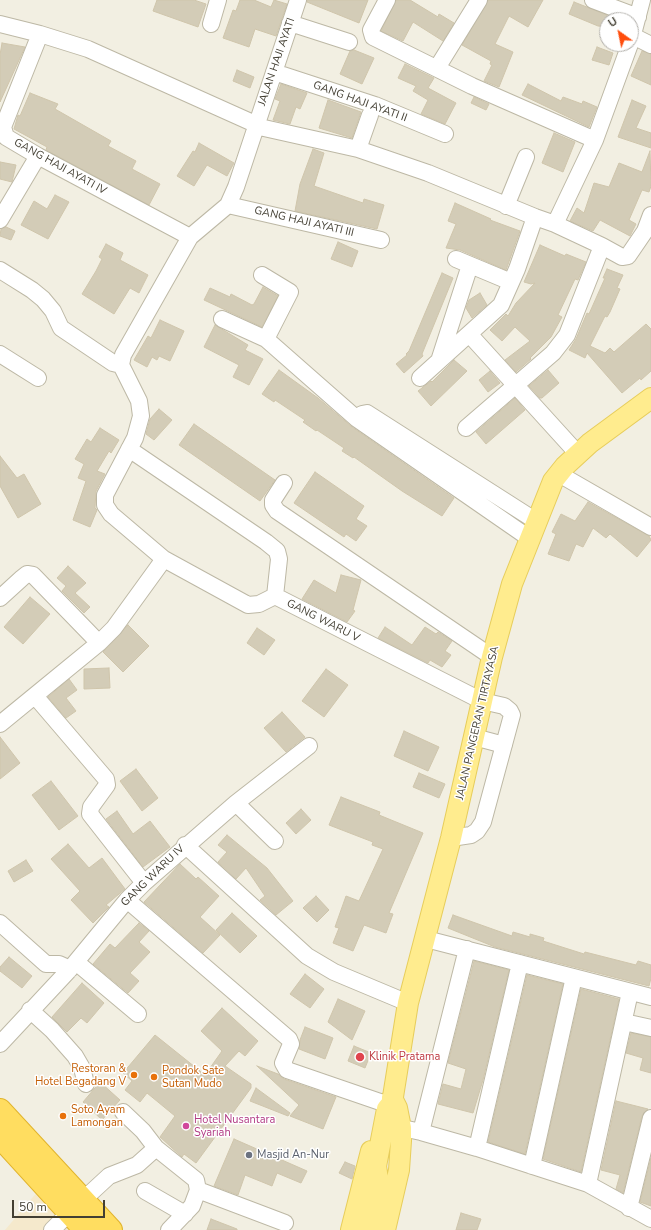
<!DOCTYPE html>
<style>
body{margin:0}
#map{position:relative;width:651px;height:1230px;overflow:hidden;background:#f2efe2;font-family:"Nunito Sans",sans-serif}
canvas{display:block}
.north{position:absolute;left:599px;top:12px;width:40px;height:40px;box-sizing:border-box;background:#fff;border:1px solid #b4b2ad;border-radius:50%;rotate:327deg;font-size:11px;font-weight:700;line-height:16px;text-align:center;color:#433f33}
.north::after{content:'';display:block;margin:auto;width:14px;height:18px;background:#ff4d0c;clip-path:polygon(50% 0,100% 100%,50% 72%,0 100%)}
.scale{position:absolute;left:12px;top:1200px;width:93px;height:18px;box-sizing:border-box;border:2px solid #433f33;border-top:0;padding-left:5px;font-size:12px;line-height:14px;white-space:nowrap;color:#433f33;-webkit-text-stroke:3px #fff;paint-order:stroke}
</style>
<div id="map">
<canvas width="651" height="1230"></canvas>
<div class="north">U</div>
<div class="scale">50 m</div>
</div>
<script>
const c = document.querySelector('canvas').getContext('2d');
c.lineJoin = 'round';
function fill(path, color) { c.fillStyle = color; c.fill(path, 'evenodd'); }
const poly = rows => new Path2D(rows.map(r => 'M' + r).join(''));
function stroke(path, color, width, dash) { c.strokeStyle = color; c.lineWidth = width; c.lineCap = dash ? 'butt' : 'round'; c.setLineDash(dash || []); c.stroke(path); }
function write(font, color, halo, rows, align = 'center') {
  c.font = font + ' "Nunito Sans",sans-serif'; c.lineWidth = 3; c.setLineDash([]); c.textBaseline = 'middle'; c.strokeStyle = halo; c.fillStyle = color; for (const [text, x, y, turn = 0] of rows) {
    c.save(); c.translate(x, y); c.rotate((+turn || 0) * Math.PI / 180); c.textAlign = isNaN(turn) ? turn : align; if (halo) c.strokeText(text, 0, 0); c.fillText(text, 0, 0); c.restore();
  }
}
fill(poly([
 [38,1191,72,1230,5,1230]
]), '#f5e9cc');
const building = poly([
 [157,0,194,0,206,4,198,27,153,11,157,0],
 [240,0,254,0,271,7,274,0,287,4,276,36,255,29,249,47,223,38,233,10,236,11,240,0],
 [307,0,368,0,359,23,307,2,307,0],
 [396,0,410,0,438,17,439,14,454,23,443,41,413,22,403,41,381,31,396,0],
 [488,0,543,0,528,27,509,16,495,44,513,52,499,87,484,81,492,65,490,64,491,61,462,45,488,0],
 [574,2,607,15,607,27,598,26,569,14,574,2],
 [2,43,25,47,0,102,0,55,2,43],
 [597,47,613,53,609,65,592,60,597,47],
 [354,50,374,58,362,84,340,74,350,51,354,50],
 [642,51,651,54,651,85,631,76,642,51],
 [405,64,434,78,428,88,456,103,445,124,421,114,428,100,413,91,416,86,398,78,405,64],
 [237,70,254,77,250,88,233,81,237,70],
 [281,84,307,93,300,109,296,107,290,124,273,120,280,101,275,99,281,84],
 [528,84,561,101,563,97,582,104,583,101,597,107,589,127,522,95,528,84],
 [30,93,58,104,55,109,111,141,108,146,136,161,132,169,160,184,149,205,46,150,47,147,14,129,18,115,20,116,30,93],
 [474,97,489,104,486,110,471,103,474,97],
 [328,100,361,112,352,138,319,128,328,100],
 [632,100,646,106,636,128,651,133,651,148,618,137,632,100],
 [554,133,575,142,563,172,542,163,554,133],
 [199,143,234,163,227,176,207,165,194,186,177,176,193,151,195,152,199,143],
 [313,149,324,153,314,186,363,203,364,199,384,205,377,229,295,211,300,184,313,149],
 [650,151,651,186,649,192,642,190,629,220,636,224,630,236,600,220,593,231,570,221,577,208,584,213,594,183,609,187,619,163,642,172,650,151],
 [0,162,16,165,12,182,0,179,0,162],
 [55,195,69,202,48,239,21,225,34,201,47,209,55,195],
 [455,203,491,219,490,220,520,231,506,270,460,250,446,248,456,224,448,221,455,203],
 [6,227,15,231,11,240,0,236,1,229,6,227],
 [338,242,358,251,352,267,331,259,338,242],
 [106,244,123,253,120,260,148,275,139,293,130,288,114,314,82,294,96,271,102,259,99,257,106,244],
 [540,245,565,256,566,254,586,262,578,280,575,279,558,315,562,317,551,337,530,358,531,359,516,372,505,360,530,341,515,327,502,341,490,330,506,314,508,316,516,303,535,283,531,284,524,282,540,245],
 [607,269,623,275,617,288,620,289,610,312,607,317,605,316,590,346,605,353,610,348,614,352,646,324,651,329,651,371,641,380,640,378,622,393,587,353,585,358,569,350,576,339,587,313,589,314,605,278,603,278,607,269],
 [442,273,453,278,422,354,423,356,404,373,396,364,407,355,406,354,409,351,442,273],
 [263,287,278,296,262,327,204,300,210,288,230,297,231,294,252,305,254,304,263,287],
 [480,293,487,305,472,318,466,308,469,300,480,293],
 [160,320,184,331,170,361,159,356,157,360,152,357,147,367,134,360,148,336,151,338,160,320],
 [215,325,248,345,245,350,263,359,249,385,233,377,239,365,204,347,215,325],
 [454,360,467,371,431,406,418,391,431,381,432,382,454,360],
 [279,370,318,398,352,427,454,498,442,516,402,491,354,457,353,458,342,451,344,448,317,430,316,431,303,422,305,420,275,400,274,402,262,394,279,370],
 [548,370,559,383,542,398,540,398,529,386,548,370],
 [490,371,500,383,488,392,479,380,490,371],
 [515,398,525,410,486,444,476,432,515,398],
 [159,409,172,420,154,440,146,434,150,419,159,409],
 [194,424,275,480,260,501,179,445,194,424],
 [100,428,119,440,111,453,109,451,97,471,105,474,96,491,95,508,97,510,90,527,73,520,86,481,78,478,84,464,75,459,87,439,91,442,100,428],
 [0,456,17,478,24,474,41,504,18,518,0,486,0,456],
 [315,472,364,506,356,519,367,526,356,541,346,534,344,537,294,503,315,472],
 [588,502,649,536,651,540,637,557,610,534,606,538,593,528,583,547,576,544,569,561,548,554,556,534,552,532,561,514,575,521,588,502],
 [68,566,86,583,75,593,90,607,84,613,62,591,66,586,57,578,68,566],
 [341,575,361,580,353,610,355,611,347,622,302,599,314,580,336,593,341,575],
 [30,597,50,614,23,644,4,627,30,597],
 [128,625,149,646,123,672,103,652,128,625],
 [385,627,412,645,425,627,436,634,438,632,452,641,445,651,451,655,442,667,430,660,428,663,378,638,385,627],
 [257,628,275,640,264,655,247,643,257,628],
 [109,668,110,688,84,689,84,669,109,668],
 [326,669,348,685,324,717,302,701,326,669],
 [69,679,77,690,66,698,76,711,66,718,48,697,69,679],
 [282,712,305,737,286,752,264,728,282,712],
 [404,731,439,747,428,771,394,756,404,731],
 [0,737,20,763,0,779,0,737],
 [136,769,158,798,142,811,120,781,136,769],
 [419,773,445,784,439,798,413,787,419,773],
 [51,781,78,816,59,830,32,795,51,781],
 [341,797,380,812,379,815,423,833,389,913,393,914,386,933,364,925,353,951,333,943,339,928,335,927,346,896,359,901,383,849,372,845,373,842,329,825,341,797],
 [301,809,311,820,296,834,286,823,301,809],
 [117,811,133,834,150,821,170,847,143,867,106,819,117,811],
 [227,835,267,868,293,901,276,915,260,900,265,896,246,868,236,879,218,862,227,852,218,845,227,835],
 [68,844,89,868,102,858,125,889,106,905,109,907,93,923,71,900,80,891,51,859,68,844],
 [26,860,33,871,14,882,8,871,26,860],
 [180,864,196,879,198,877,219,896,200,917,220,935,203,953,144,902,180,864],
 [316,896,329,910,317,922,303,908,316,896],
 [232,913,257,936,240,953,216,930,232,913],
 [453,915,512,936,513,932,530,937,530,934,544,938,543,941,584,954,585,952,636,965,638,961,651,965,651,978,649,986,495,947,448,928,453,915],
 [139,923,149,931,139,942,150,952,130,973,139,981,128,993,93,964,110,944,115,948,139,923],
 [9,957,32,976,22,988,0,971,0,967,9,957],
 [474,961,509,970,483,1080,473,1113,438,1104,443,1084,461,1089,466,1069,448,1063,474,961],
 [305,974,324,989,310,1008,290,994,305,974],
 [527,975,563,984,525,1154,488,1142,527,975],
 [82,983,104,1003,87,1023,81,1018,67,1032,52,1017,82,983],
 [581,989,619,999,581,1172,543,1159,581,989],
 [338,999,365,1011,352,1040,328,1022,338,999],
 [222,1008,258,1041,245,1056,239,1051,225,1066,251,1084,251,1088,196,1163,184,1154,182,1157,160,1137,175,1116,147,1093,140,1102,125,1090,132,1081,123,1073,155,1035,205,1075,222,1051,201,1031,222,1008],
 [305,1027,333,1038,325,1059,299,1049,300,1040,305,1027],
 [631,1033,651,1037,651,1073,640,1070,643,1058,626,1053,631,1033],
 [354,1046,371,1053,365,1068,348,1061,354,1046],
 [257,1066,278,1074,284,1079,336,1097,323,1129,290,1116,299,1105,257,1066],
 [100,1082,120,1100,102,1120,83,1102,100,1082],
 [256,1088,290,1113,288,1116,250,1101,256,1088],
 [616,1101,648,1109,642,1116,623,1193,616,1189,620,1175,601,1170,616,1101],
 [234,1139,307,1171,301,1183,277,1173,272,1186,245,1175,238,1195,214,1186,234,1139],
 [651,1158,651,1206,640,1202,651,1158],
 [345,1162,355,1166,352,1179,339,1173,345,1162],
 [461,1213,481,1219,477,1230,456,1230,461,1213],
 [211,1219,237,1229,237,1230,207,1230,211,1219]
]);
fill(building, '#d3ccb7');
stroke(building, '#cfc5ab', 1);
const minor = poly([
 [298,0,236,187,228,205,190,237,123,355,121,365,139,401,141,416,135,438,105,495,105,505,111,514,164,559,248,605,259,604,275,596,482,701,504,706,510,711,512,715,483,822,477,831,471,835,451,838],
 [387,0,371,30,373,37,472,86,595,140],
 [593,0,638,17],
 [290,23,349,42],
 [0,24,40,34,88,49,264,128,358,149,428,173,535,217,555,224,602,246,622,257,628,256,645,231,651,215],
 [211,24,218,0],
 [40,34,3,127,6,137,38,156,190,237],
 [633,36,651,45],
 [631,42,642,0],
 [437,68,479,0],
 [274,72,375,105,445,134],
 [358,149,370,115],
 [228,205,381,240],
 [506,206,526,157],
 [0,220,38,156],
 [555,224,595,140,630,44],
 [456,259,511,282],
 [0,270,32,290,43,299,53,311,61,328,113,363,121,365],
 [262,275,290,292,266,339],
 [222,319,266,339,357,419,529,538],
 [470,335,578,454],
 [0,354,38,378],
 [439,361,470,265],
 [420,378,501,305,517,269,535,217],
 [357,419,362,414,367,413,536,521],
 [466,428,553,353,567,335,602,246],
 [129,449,266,542,277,551,279,559,275,596],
 [559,474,651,527],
 [284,483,273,500,273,505,277,511,492,657],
 [0,598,22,578,27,574,33,575,99,643],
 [35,696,106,779,107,785,91,807,90,814,144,883],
 [0,724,99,643,114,628,164,559],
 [474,737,504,745],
 [236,803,275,841],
 [185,845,307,956,334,972,408,1003],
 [127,900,289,1039,291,1044,283,1063,287,1070,386,1104],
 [0,923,46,964,59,964,70,969],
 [426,939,651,997],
 [76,962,138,1014],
 [30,1010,52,1030,75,1056,82,1068,86,1084],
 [624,1022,651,1028],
 [0,1044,70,969,127,900,144,883,236,803,309,746],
 [123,1112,143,1131,156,1148,196,1180,198,1190,192,1206,169,1230],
 [393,1126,421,1132,477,1148,588,1184,651,1219],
 [421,1132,467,949],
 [477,1148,520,963],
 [532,1166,574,977],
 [588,1184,630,992],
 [198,1190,285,1223],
 [145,1191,185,1214],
 [83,1200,109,1176,137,1165,156,1148],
 [629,1208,651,1118],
 [52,1230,69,1213]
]);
const major = poly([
 [351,1230,371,1151],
 [367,1230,378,1180,376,1166,387,1109,392,1103,408,1003,451,838,492,657,512,584,553,481,565,466,590,443,651,398],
 [385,1230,399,1170,401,1141,401,1128,397,1108,392,1098]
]);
const highway = poly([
 [0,1110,111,1230],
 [0,1137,85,1230]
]);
stroke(minor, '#bdb8a5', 18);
stroke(major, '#e7cd5b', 22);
stroke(highway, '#e1b42d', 24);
stroke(minor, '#fff', 16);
stroke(major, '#ffec8e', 20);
stroke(highway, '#ffdd60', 22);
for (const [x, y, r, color] of [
 [360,1057,5,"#e0444e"],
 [134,1075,4,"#e8710a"],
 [154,1077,4,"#e8710a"],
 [63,1116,4,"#e8710a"],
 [186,1126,4,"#d1479c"],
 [249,1155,4,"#6b7280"]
]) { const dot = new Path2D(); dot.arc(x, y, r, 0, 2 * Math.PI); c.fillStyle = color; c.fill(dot); stroke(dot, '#fff', 1.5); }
write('11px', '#433f33', '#fff', [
 ["JALAN HAJI AYATI",277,62,-71],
 ["GANG HAJI AYATI II",360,102,20],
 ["GANG HAJI AYATI IV",60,167,29],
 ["GANG HAJI AYATI III",304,222,13],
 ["GANG WARU V",323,621,27],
 ["JALAN PANGERAN TIRTAYASA",478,723,-77],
 ["GANG WARU IV",153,876,-44]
]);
write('11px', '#be3a42', '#fff', [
 ["Klinik Pratama",369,1057]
], 'left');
write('11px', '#c56008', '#fff', [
 ["Restoran &",126,1069,"right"],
 ["Hotel Begadang V",126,1082,"right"],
 ["Pondok Sate",162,1071],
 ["Sutan Mudo",162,1084],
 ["Soto Ayam",71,1110],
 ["Lamongan",71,1123]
], 'left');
write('11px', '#b23c85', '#fff', [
 ["Hotel Nusantara",194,1120],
 ["Syariah",194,1133]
], 'left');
write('11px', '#5b616d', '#fff', [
 ["Masjid An-Nur",257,1155]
], 'left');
</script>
